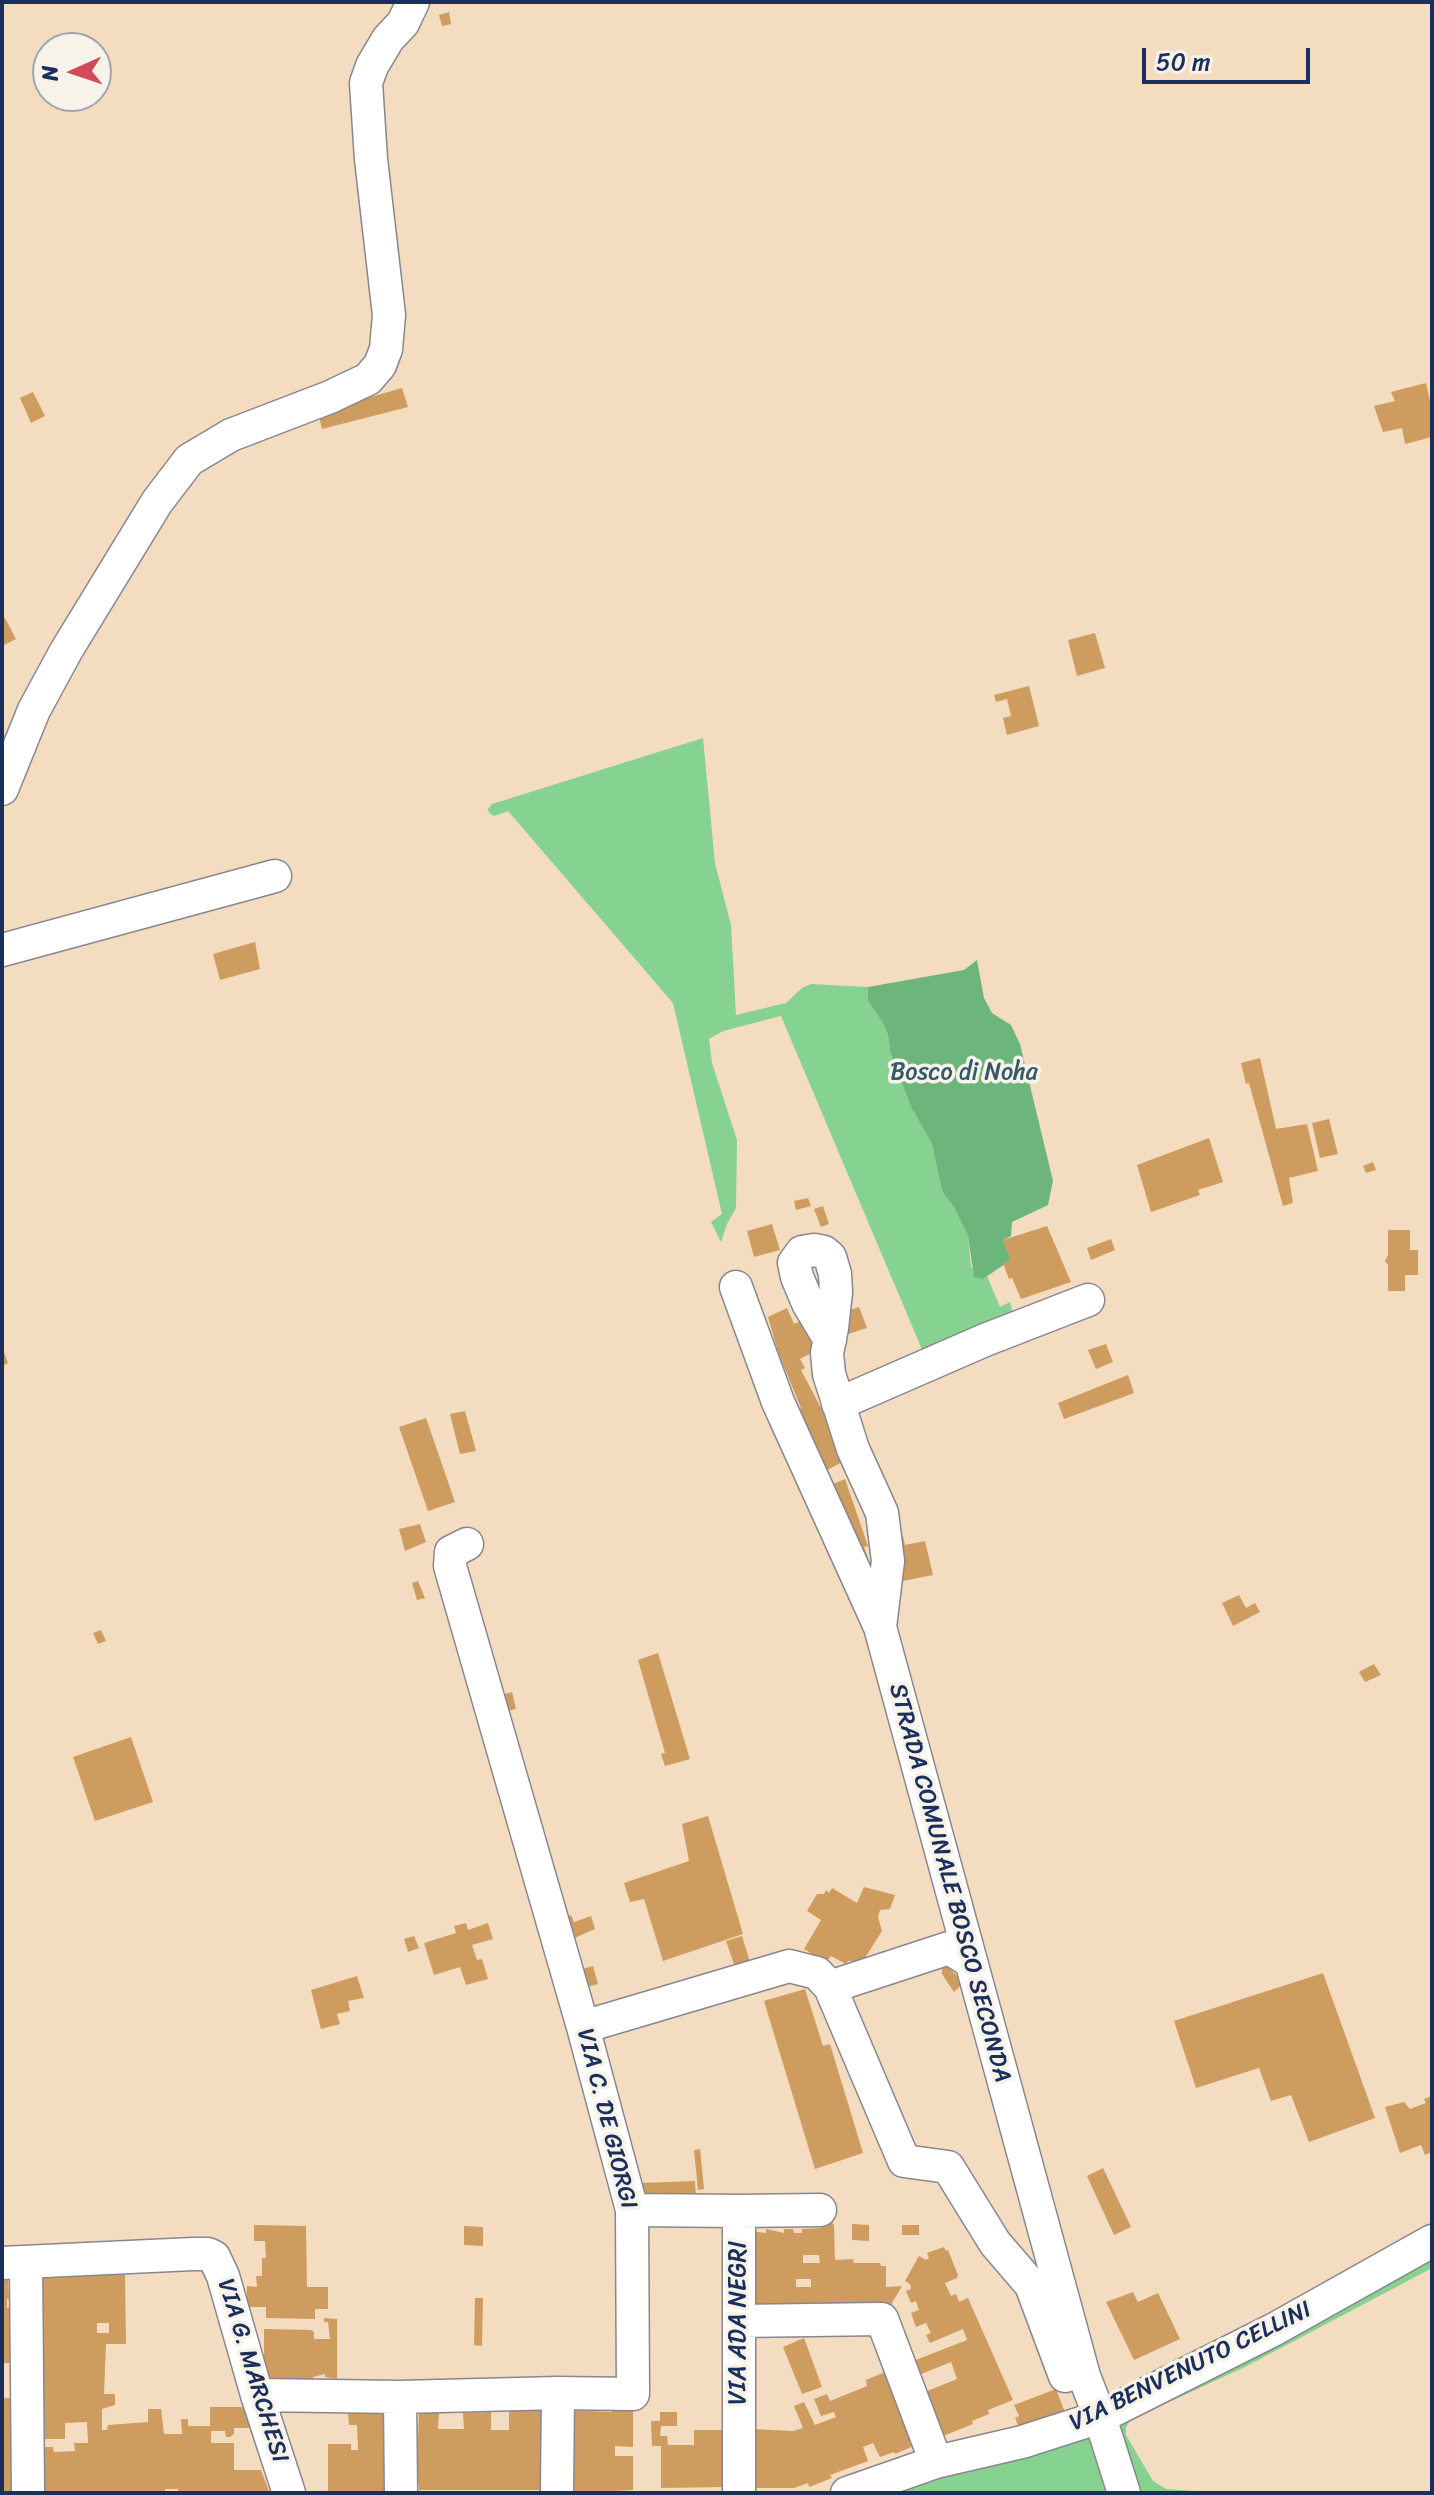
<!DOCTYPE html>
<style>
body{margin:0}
#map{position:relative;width:1434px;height:2495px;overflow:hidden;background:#f4dcc0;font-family:Sriracha,sans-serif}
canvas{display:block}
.frame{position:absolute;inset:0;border:4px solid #1b2f5e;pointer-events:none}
.north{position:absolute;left:32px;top:32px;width:80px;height:80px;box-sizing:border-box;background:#f7f3e8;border:2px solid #9fa5b1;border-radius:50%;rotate:267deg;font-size:22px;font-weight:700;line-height:32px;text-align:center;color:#1b2f5e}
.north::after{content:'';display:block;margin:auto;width:28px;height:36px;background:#d1495b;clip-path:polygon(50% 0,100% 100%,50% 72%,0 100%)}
.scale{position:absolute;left:1142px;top:48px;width:168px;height:36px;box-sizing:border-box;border:4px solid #1b2f5e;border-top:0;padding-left:10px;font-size:24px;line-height:28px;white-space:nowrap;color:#1b2f5e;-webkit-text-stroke:6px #f7f3e8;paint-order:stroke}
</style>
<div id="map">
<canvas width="1434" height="2495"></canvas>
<div class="frame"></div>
<div class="north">N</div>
<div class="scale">50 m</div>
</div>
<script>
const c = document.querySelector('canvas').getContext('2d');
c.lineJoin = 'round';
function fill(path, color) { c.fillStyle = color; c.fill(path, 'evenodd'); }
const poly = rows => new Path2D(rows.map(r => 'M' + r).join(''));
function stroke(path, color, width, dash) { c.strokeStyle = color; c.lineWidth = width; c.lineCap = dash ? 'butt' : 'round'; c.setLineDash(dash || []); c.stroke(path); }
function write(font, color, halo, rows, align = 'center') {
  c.font = font + ' Sriracha,sans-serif'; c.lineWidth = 7; c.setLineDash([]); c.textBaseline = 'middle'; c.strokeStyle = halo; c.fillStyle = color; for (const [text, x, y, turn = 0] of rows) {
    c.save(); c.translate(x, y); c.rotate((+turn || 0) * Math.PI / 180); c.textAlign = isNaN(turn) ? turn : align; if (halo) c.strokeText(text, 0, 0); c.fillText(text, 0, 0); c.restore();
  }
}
fill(poly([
 [703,738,715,863,731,925,736,1015,786,1003,802,988,811,984,868,987,868,1001,883,1023,888,1035,890,1052,911,1107,932,1144,942,1191,955,1209,968,1236,971,1267,983,1279,987,1276,1000,1307,1010,1302,1015,1322,926,1359,781,1016,723,1031,709,1039,712,1063,737,1140,736,1208,727,1224,721,1242,711,1222,722,1214,673,1003,508,811,494,816,489,813,488,809,492,804],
 [1432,2251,1432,2268,1245,2367,1130,2420,1126,2428,1126,2435,1153,2481,1166,2489,1224,2493,1139,2493,1117,2421],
 [1082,2434,1091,2435,1110,2493,896,2493]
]), '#86d391');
fill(poly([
 [977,960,984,998,992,1013,1011,1025,1020,1044,1053,1181,1048,1205,1012,1222,1011,1236,1003,1240,1011,1260,983,1279,974,1277,968,1236,955,1209,942,1191,932,1144,911,1107,890,1052,888,1035,883,1023,868,1001,868,987,964,970]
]), '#6cb57b');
fill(poly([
 [449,12,451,24,442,26,439,15],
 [1426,383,1432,409,1432,437,1405,444,1402,428,1383,432,1374,406,1395,401,1391,392],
 [402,388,408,407,322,429,318,412],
 [33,392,45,416,31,423,20,398],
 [5,618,16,639,2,646,2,619],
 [1095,633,1105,668,1077,676,1068,640],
 [1029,686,1039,726,1007,735,1003,718,1011,716,1007,699,996,702,994,695],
 [255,942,260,969,220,980,213,954],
 [1260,1058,1276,1129,1307,1124,1318,1171,1289,1178,1293,1203,1283,1206,1249,1083,1246,1084,1241,1063],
 [1329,1119,1338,1154,1320,1158,1312,1123],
 [1209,1138,1223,1182,1198,1190,1200,1195,1151,1212,1137,1165],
 [1373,1162,1376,1170,1366,1173,1363,1166],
 [808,1198,811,1206,796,1210,794,1201],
 [823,1206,829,1224,821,1227,814,1209],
 [772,1224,780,1250,754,1257,747,1231],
 [1047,1226,1071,1282,1021,1299,1012,1278,1009,1279,1003,1263,1011,1260,1003,1240],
 [1388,1230,1410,1230,1410,1250,1418,1250,1418,1275,1405,1275,1405,1291,1388,1291,1388,1265,1385,1261,1388,1255],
 [1111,1239,1115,1250,1091,1260,1087,1248],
 [859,1307,867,1328,848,1334,844,1312],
 [787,1308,794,1324,806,1318,822,1347,800,1359,805,1368,801,1370,848,1459,827,1470,794,1412,801,1408,778,1352,768,1317],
 [1106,1344,1113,1362,1096,1369,1088,1350],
 [2,1347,8,1363,2,1366],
 [1128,1375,1134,1393,1064,1419,1058,1403],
 [465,1411,476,1451,460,1454,450,1414],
 [426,1418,455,1502,428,1511,399,1427],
 [845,1479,868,1546,864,1547,868,1558,862,1561,833,1484],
 [420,1524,426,1542,405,1551,399,1529],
 [903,1536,905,1545,925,1541,933,1575,903,1581,895,1537],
 [418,1581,425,1598,417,1600,412,1583],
 [1239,1595,1246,1608,1255,1603,1260,1612,1233,1626,1222,1603],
 [101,1630,106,1641,98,1644,93,1633],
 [658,1653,690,1759,665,1766,661,1754,665,1753,638,1660],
 [1374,1664,1381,1675,1365,1682,1359,1672],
 [512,1692,516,1709,503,1712,498,1696],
 [131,1737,153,1802,95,1821,73,1757],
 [708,1816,743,1934,663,1961,644,1899,630,1902,624,1883,689,1861,682,1824],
 [864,1887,895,1895,890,1909,880,1910,878,1917,882,1931,863,1961,848,1961,846,1964,831,1956,826,1962,804,1949,821,1920,807,1911,817,1894,824,1894,826,1890,829,1893,832,1888,857,1903],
 [571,1915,574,1922,591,1916,595,1929,570,1940,563,1918],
 [466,1923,468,1930,488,1923,493,1939,472,1945,477,1960,482,1959,488,1979,466,1985,460,1967,434,1975,424,1943,456,1933,454,1926],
 [414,1936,419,1948,408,1952,404,1939],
 [742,1936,751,1965,736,1970,726,1941],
 [946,1965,964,1983,954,1992,942,1974,942,1967],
 [593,1966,598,1984,584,1988,579,1970],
 [1323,1973,1375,2118,1309,2142,1291,2095,1271,2101,1259,2068,1196,2088,1174,2021],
 [357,1976,364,1998,348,2001,350,2011,337,2014,340,2024,321,2029,311,1990],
 [805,1989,823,2046,830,2044,863,2153,815,2169,764,2001],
 [1432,2096,1432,2152,1425,2155,1421,2145,1400,2153,1385,2107,1404,2102,1410,2109,1426,2103,1424,2099],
 [700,2149,704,2189,698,2190,694,2150],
 [1103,2168,1131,2227,1114,2235,1087,2176],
 [695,2181,696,2198,645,2199,640,2183],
 [821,2222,832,2222,834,2225,835,2260,853,2259,854,2263,880,2263,881,2266,886,2266,886,2287,902,2286,889,2308,754,2309,750,2231,766,2233,766,2229,784,2233,784,2229,793,2229,794,2233,802,2233,802,2229,821,2228],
 [803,2255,819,2255,820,2263,803,2263],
 [796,2279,811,2279,811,2287,796,2287],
 [852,2224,869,2225,869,2241,852,2240],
 [254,2225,306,2226,307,2287,328,2287,328,2309,315,2309,315,2319,266,2318,266,2307,246,2307,247,2286,257,2287,256,2276,262,2276,262,2258,266,2258,265,2241,254,2241],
 [902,2225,919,2225,919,2235,902,2235],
 [464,2226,483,2227,483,2246,464,2245],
 [944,2247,946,2251,948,2250,958,2275,957,2278,945,2283,951,2296,956,2294,959,2302,968,2298,1013,2400,988,2410,989,2414,972,2421,973,2424,938,2438,920,2394,957,2379,951,2362,914,2377,908,2363,967,2340,963,2329,930,2343,926,2335,931,2333,926,2323,916,2327,911,2313,919,2310,916,2301,911,2303,906,2291,911,2289,910,2284,905,2281,919,2256,926,2260,929,2258,927,2253],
 [40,2273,125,2275,126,2344,106,2344,104,2394,115,2394,115,2405,102,2409,102,2430,107,2430,108,2425,148,2422,148,2409,161,2409,164,2434,182,2434,181,2419,188,2419,188,2426,210,2426,210,2407,244,2407,252,2425,249,2425,249,2428,234,2428,234,2434,230,2437,226,2437,225,2431,211,2431,211,2443,234,2443,234,2470,261,2470,269,2491,178,2492,178,2489,165,2489,165,2491,156,2493,41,2493,41,2447,53,2447,54,2452,75,2451,74,2443,88,2443,87,2422,65,2423,65,2439,43,2439],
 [97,2323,109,2323,109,2333,97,2333],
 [2,2278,8,2278,9,2299,7,2299,7,2308,13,2307,13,2363,2,2363],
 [1133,2292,1138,2302,1158,2293,1180,2339,1134,2360,1106,2302],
 [475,2298,483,2298,482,2346,474,2345],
 [324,2318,337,2319,337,2379,325,2377,325,2374,313,2377,313,2380,270,2379,264,2358,264,2329,311,2330,314,2332,314,2339,330,2339,328,2322,324,2322],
 [804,2338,822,2387,802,2394,783,2347],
 [885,2372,916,2445,895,2454,894,2452,880,2457,873,2443,863,2447,868,2461,830,2475,832,2478,809,2487,808,2483,794,2488,755,2488,753,2429,793,2431,803,2428,794,2406,804,2402,815,2425,836,2417,834,2412,821,2416,814,2399,827,2394,830,2401,867,2386,866,2380],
 [1056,2389,1066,2415,1021,2432,1015,2418,1019,2416,1014,2405],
 [2,2398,14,2398,11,2492,2,2492],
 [612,2409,633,2409,633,2447,615,2446,615,2456,633,2456,633,2490,572,2493,570,2410,612,2412],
 [545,2410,545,2490,419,2490,419,2485,416,2485,419,2413,439,2412,438,2429,464,2429,463,2413,491,2412,491,2430,509,2430,509,2411],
 [660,2412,677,2412,677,2426,661,2426,660,2436,667,2436,668,2445,694,2445,694,2430,727,2430,727,2487,661,2488,661,2446,652,2446,651,2421,660,2421],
 [348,2413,386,2413,386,2492,328,2491,328,2444,351,2444,351,2450,358,2450,357,2425,349,2425]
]), '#ce9c5f');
const minor = poly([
 [2,789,34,710,66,651,157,502,189,460,231,435,330,397,368,379,380,365,386,349,389,315,371,159,366,83,372,66,388,39,403,23,413,2],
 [2,950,275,876],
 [736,1287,778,1402,880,1627,1084,2376,1100,2417,1124,2493],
 [830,1340,808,1303,797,1277,794,1263,802,1252,814,1250,824,1252,830,1257,835,1274,836,1292,832,1328,827,1353,829,1374,853,1449,882,1513,888,1561,880,1627],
 [838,1404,985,1340,1088,1300],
 [830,1987,949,1948,971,1962],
 [583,2027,789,1966,817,1973,830,1987,904,2161,948,2167,995,2243,1031,2285,1065,2376],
 [632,2210,739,2211,739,2493],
 [739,2211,820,2210],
 [2,2263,193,2254,208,2254,214,2257,223,2276,257,2395,289,2493],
 [26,2263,28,2493],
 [739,2321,882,2319,936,2462],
 [257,2395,400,2397,558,2393,633,2394,632,2210,583,2027,450,1566,451,1552,467,1544],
 [400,2397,401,2493],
 [557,2493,558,2393],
 [847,2493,936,2462,1022,2442,1100,2417,1273,2330,1432,2241]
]);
stroke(minor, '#88868f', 35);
stroke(minor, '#fff', 32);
write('24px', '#36586b', '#f7f3e8', [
 ["Bosco di Noha",964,1073]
]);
write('24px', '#1b2f5e', '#f7f3e8', [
 ["STRADA COMUNALE BOSCO SECONDA",949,1883,75],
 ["VIA C. DE GIORGI",606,2119,76],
 ["VIA ADA NEGRI",739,2323,-90],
 ["VIA BENVENUTO CELLINI",1191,2367,-26],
 ["VIA G. MARCHESI",252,2371,73]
]);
</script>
